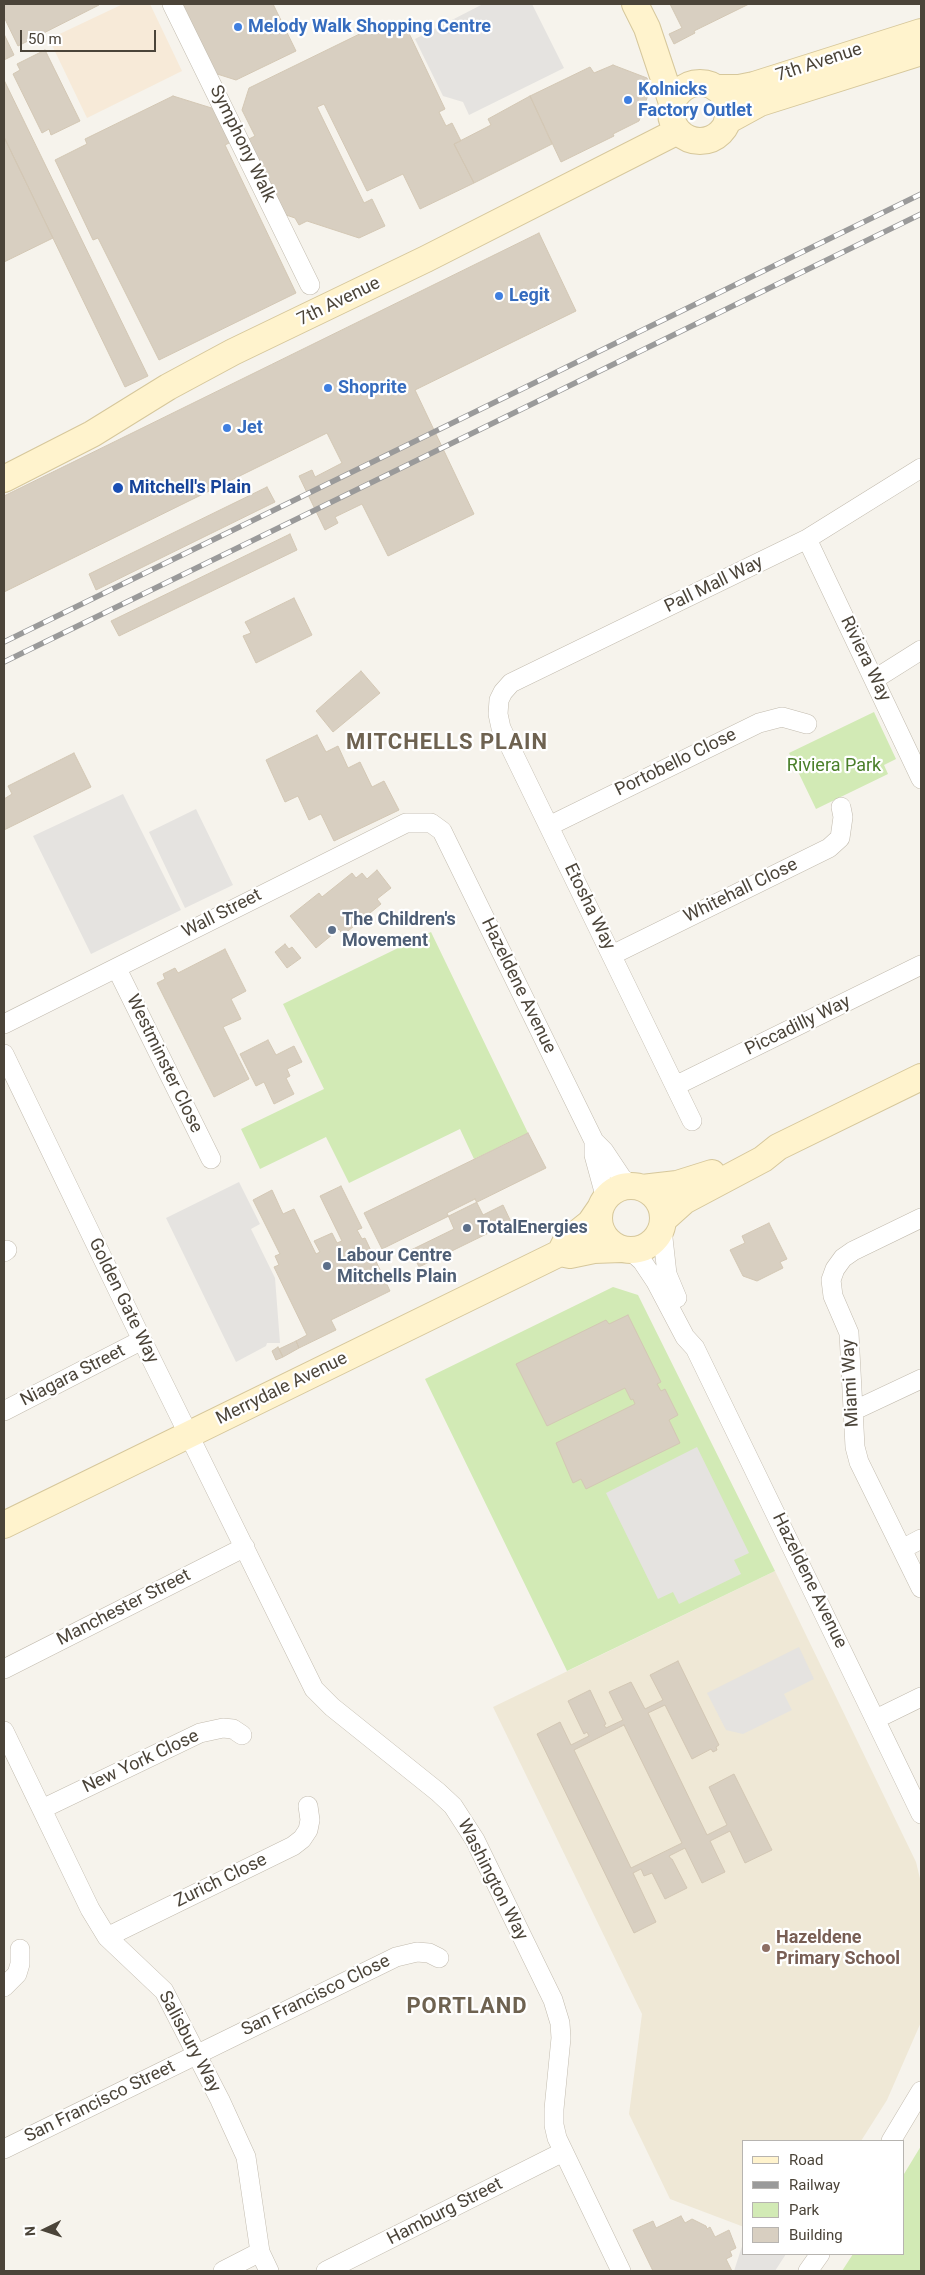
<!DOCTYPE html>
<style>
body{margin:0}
#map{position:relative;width:925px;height:2275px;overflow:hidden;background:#f6f3ec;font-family:Roboto,sans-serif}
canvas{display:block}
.frame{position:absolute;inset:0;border:5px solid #4b4439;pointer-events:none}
.legend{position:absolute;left:742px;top:2140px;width:162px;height:115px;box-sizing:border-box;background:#fff;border:1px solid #b7b4b0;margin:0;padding:6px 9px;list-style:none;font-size:15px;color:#4b4439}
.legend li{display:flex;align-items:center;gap:10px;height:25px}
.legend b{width:25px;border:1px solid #b7b4b0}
.north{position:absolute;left:20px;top:2205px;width:50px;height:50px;-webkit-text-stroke:4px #fff;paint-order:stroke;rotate:266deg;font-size:14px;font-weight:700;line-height:20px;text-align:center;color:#4b4439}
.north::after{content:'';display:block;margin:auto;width:18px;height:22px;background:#4b4439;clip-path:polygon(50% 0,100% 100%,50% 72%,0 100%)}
.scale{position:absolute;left:20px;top:30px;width:136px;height:22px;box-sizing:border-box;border:2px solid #4b4439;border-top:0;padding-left:6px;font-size:15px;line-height:18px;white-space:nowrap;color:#4b4439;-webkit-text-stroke:4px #fff;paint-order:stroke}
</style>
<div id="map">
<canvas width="925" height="2275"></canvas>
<div class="frame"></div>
<ul class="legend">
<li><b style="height:6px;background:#fff3cd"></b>Road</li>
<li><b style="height:6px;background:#9a9a9a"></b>Railway</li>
<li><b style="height:14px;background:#d2eab5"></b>Park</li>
<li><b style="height:14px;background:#d8cfc1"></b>Building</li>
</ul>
<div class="north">N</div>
<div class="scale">50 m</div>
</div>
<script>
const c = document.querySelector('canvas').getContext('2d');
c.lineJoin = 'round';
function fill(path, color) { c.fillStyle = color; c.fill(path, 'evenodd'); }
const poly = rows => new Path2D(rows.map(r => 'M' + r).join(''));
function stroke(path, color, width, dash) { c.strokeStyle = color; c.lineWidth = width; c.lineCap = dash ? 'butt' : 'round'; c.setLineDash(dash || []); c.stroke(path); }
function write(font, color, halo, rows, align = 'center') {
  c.font = font + ' Roboto,sans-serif'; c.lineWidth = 4.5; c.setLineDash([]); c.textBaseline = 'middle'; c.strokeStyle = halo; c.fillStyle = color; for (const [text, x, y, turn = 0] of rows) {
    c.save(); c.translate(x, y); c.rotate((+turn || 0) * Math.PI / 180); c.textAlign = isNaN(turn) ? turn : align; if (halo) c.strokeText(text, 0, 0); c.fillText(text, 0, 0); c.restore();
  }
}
fill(poly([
 [123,4,150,4,182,71,87,118,49,39]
]), '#f7ead8');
fill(poly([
 [775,1571,916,1862,921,1883,921,2022,887,2100,861,2141,744,2141,744,2227,670,2199,629,2114,642,2014,493,1707]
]), '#efe8d6');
fill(poly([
 [874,712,896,759,884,765,888,774,816,809,789,753],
 [431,932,528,1133,474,1159,460,1129,349,1183,326,1137,260,1169,241,1129,324,1089,283,1004],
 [613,1287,638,1295,775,1571,567,1671,425,1379],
 [921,2146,921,2271,842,2271,853,2254,904,2254,904,2174]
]), '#d2eab5');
fill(poly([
 [483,4,532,4,564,68,469,115,463,102,443,96,415,39],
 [123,794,181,910,91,954,33,836],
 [196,809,233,885,185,908,149,832],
 [239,1182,260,1224,251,1229,275,1278,280,1343,267,1343,266,1346,236,1362,166,1218],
 [697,1447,749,1553,734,1560,741,1574,679,1604,673,1592,658,1599,606,1493],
 [799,1647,814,1679,784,1694,792,1710,743,1734,726,1730,707,1693],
 [744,2240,744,2254,786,2254,775,2271,734,2271]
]), '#e5e3e0');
const building = poly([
 [4,4,98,4,99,5,18,46,4,17,4,4],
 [180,4,273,4,296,51,236,80,214,73,180,4],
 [670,4,749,4,694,31,695,33,674,44,669,34,682,28,670,4],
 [392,22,407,29,445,109,439,112,446,126,452,123,461,141,454,144,474,183,420,209,403,174,367,191,324,104,317,107,364,203,372,199,385,226,359,238,307,221,299,225,295,218,283,214,247,140,255,136,242,110,249,88,378,25,392,22],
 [4,34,14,55,4,60,4,34],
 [45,50,80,121,51,135,49,129,42,133,13,74,20,70,17,64,45,50],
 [613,65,647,78,652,89,648,95,639,121,613,134,614,136,561,162,530,96,590,67,594,73,613,65],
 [4,80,148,376,125,387,4,137,4,80],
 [173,96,218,110,233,141,225,145,296,293,159,360,98,238,93,240,55,160,87,144,85,139,173,96],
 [530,96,552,144,474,183,454,144,491,125,488,119,530,96],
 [4,137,53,238,4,262,4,137],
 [539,233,576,311,415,390,474,514,388,556,362,504,335,517,338,523,325,530,299,476,312,470,315,477,342,463,327,433,4,592,4,496,539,233],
 [267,487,275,502,96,590,89,574,267,487],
 [290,534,297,550,119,636,111,621,290,534],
 [294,598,312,635,256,663,243,636,251,633,245,622,294,598],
 [361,671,380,693,333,732,316,711,361,671],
 [317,735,326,752,338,746,348,768,360,762,372,787,384,781,399,810,334,841,321,814,309,820,298,796,285,802,266,760,317,735],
 [74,753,91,787,4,830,4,799,12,794,8,786,74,753],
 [377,870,391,888,377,899,381,904,343,935,339,929,316,948,290,916,319,893,322,897,352,873,356,878,362,873,367,879,377,870],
 [285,944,289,949,292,947,301,958,287,968,275,952,285,944],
 [225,949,246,991,231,999,241,1019,223,1027,249,1079,214,1097,157,983,165,979,163,974,175,968,178,973,225,949],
 [268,1040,276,1055,294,1046,302,1062,287,1069,290,1076,286,1078,294,1094,274,1104,264,1082,256,1086,240,1054,268,1040],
 [528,1133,546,1168,382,1249,364,1213,528,1133],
 [341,1186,362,1228,357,1230,362,1239,365,1238,390,1291,331,1320,336,1330,299,1348,296,1341,307,1335,274,1267,279,1265,275,1256,280,1254,253,1200,272,1190,283,1214,294,1209,316,1254,320,1252,314,1241,332,1233,337,1243,342,1241,320,1196,341,1186],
 [475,1199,483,1215,503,1205,511,1222,419,1267,411,1250,454,1229,447,1213,475,1199],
 [769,1223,787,1259,780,1262,783,1268,757,1281,743,1276,730,1250,745,1243,742,1236,769,1223],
 [628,1315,661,1382,657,1384,661,1391,665,1389,678,1415,669,1420,680,1443,586,1489,581,1479,573,1483,556,1443,635,1404,633,1399,631,1400,625,1388,547,1426,516,1364,606,1320,609,1324,628,1315],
 [296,1341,299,1348,283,1357,279,1349,296,1341],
 [278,1347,283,1357,276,1360,272,1351,278,1347],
 [678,1661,719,1745,716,1747,717,1750,713,1752,711,1749,692,1759,665,1705,648,1713,707,1835,727,1825,709,1787,734,1774,772,1850,745,1863,730,1831,710,1841,725,1872,702,1883,685,1848,669,1856,671,1859,672,1859,687,1888,665,1899,652,1873,644,1876,641,1869,633,1873,656,1922,634,1933,537,1734,560,1722,571,1745,589,1736,587,1732,584,1734,568,1701,590,1690,606,1724,604,1725,606,1728,623,1720,609,1692,631,1682,645,1709,663,1700,650,1675,678,1661],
 [624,1725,682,1843,631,1868,574,1750,624,1725],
 [681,2216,685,2223,692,2219,706,2226,707,2229,710,2227,715,2237,729,2230,736,2248,730,2251,732,2256,726,2259,732,2271,653,2271,633,2230,653,2221,656,2228,681,2216]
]);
fill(building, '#d8cfc1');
stroke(building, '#d3c7b4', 1);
const street = poly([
 [172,4,310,285],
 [807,539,921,779],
 [875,679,921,650],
 [549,826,759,723,782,717,807,724],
 [612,955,829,848,840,838,843,817,841,807],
 [117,969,211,1159],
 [4,1024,406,823,431,823,442,831,594,1141,604,1151,622,1178,632,1186],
 [4,1054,142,1340,314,1689,332,1707,438,1792,453,1806,475,1840,553,2000,560,2023,561,2038,554,2109,554,2125,557,2138,621,2271],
 [675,1086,921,965],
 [692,1121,501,728,498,714,499,700,503,692,511,683,807,539,921,468],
 [594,1141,594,1155,606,1199],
 [921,1218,853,1251,843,1258,835,1269,831,1280,833,1296,849,1333,855,1447,859,1462,921,1588],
 [662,1229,667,1274,677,1298],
 [631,1251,642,1261,656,1282,685,1337,695,1348,921,1814],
 [4,1252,7,1250],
 [4,1411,142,1340],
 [853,1411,921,1379],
 [902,1549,921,1539],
 [4,1669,245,1547],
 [876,1719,921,1697],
 [4,1731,90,1909,107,1937,164,1991,220,2100,246,2157,260,2252,269,2271],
 [42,1809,200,1733,223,1728,233,1729,242,1735],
 [107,1937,293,1846,302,1839,308,1830,310,1820,308,1806],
 [4,1987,17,1974,20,1964,20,1949],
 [891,2141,921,2091],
 [4,2149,396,1957,417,1952,429,1953,439,1958],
 [223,2271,260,2252],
 [326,2271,563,2152],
 [808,2271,820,2254]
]);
const secondary = poly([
 [635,4,647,28,672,103],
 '671 112a29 29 0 1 1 58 0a29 29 0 1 1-58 0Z',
 [716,88,739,88,754,85,921,32],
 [727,121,760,103,921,52],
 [4,479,92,434,168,387,233,352,426,259,678,131],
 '599 1218a32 32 0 1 1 64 0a32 32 0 1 1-64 0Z',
 [642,1188,677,1184,712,1173],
 [664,1219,684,1201,763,1159,778,1147,921,1077],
 [560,1253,565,1243,590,1223,601,1207],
 [4,1525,560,1253,570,1255,594,1250,621,1249]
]);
stroke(street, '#c2bbae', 20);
stroke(secondary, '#d6c79b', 28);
stroke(street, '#fff', 19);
stroke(secondary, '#fff3cd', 26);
const rail = poly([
 [4,642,921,194],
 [4,662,921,214]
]);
stroke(rail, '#9a9a9a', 5.5);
stroke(rail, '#fff', 4, [11]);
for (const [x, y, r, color] of [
 [238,27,5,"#3f7fe0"],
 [628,100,5,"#3f7fe0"],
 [499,296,5,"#3f7fe0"],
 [328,388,5,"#3f7fe0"],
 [227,428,5,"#3f7fe0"],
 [118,488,6,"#1a4fb4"],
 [332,930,5,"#5c6f8a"],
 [467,1228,5,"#5c6f8a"],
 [327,1266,5,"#5c6f8a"],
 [766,1948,5,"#8d6e63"]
]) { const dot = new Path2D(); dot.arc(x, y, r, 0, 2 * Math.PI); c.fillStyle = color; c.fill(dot); stroke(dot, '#fff', 2); }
write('bold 18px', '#366cbe', '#fff', [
 ["Melody Walk Shopping Centre",248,27],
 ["Kolnicks",638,90],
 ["Factory Outlet",638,111],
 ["Legit",509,296],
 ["Shoprite",338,388],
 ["Jet",237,428]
], 'left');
write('18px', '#4b4439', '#fff', [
 ["7th Avenue",819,63,-18],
 ["Symphony Walk",242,144,64],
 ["7th Avenue",339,302,-26],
 ["Pall Mall Way",714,585,-26],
 ["Riviera Way",865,659,64],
 ["Portobello Close",676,763,-26],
 ["Whitehall Close",741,891,-26],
 ["Etosha Way",589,907,64],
 ["Wall Street",222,914,-27],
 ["Hazeldene Avenue",518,986,64],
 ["Piccadilly Way",798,1026,-26],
 ["Westminster Close",164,1064,64],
 ["Golden Gate Way",123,1301,64],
 ["Niagara Street",73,1376,-27],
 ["Miami Way",851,1383,-93],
 ["Merrydale Avenue",282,1389,-26],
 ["Hazeldene Avenue",809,1581,64],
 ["Manchester Street",124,1608,-27],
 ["New York Close",141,1762,-25],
 ["Washington Way",492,1880,63],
 ["Zurich Close",221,1881,-26],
 ["San Francisco Close",316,1996,-26],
 ["Salisbury Way",189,2042,62],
 ["San Francisco Street",100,2102,-26],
 ["Hamburg Street",445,2212,-27]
]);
write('bold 18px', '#164399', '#fff', [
 ["Mitchell's Plain",129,488]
], 'left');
write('18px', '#4a7f2a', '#fff', [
 ["Riviera Park",834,766]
]);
write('bold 18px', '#4e5e75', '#fff', [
 ["The Children's",342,920],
 ["Movement",342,941],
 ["TotalEnergies",477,1228],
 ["Labour Centre",337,1256],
 ["Mitchells Plain",337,1277]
], 'left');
write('bold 18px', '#785e54', '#fff', [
 ["Hazeldene",776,1938],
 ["Primary School",776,1959]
], 'left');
c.letterSpacing = '1px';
write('bold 22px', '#6e6250', '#fff', [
 ["MITCHELLS PLAIN",447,743],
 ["PORTLAND",467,2007]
]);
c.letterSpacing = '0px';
</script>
